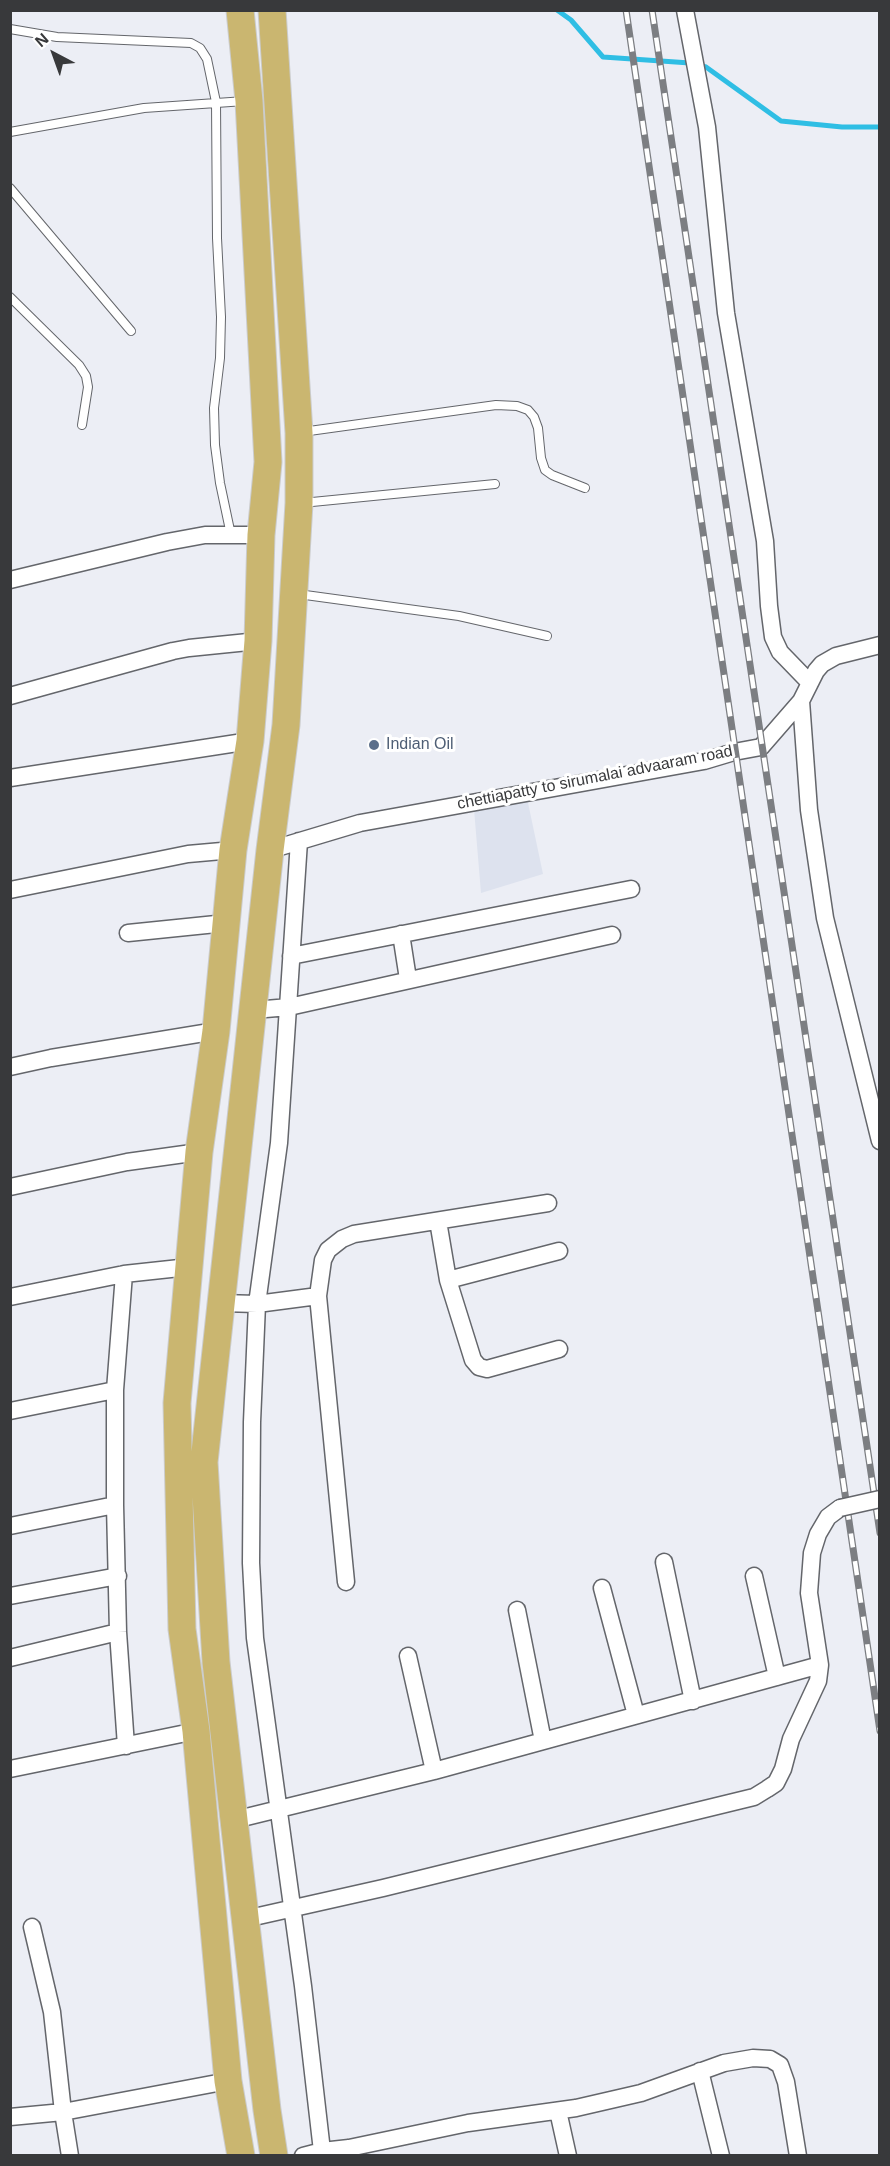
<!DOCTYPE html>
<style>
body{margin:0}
#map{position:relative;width:890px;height:2166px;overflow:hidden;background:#eceef5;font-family:Arial,sans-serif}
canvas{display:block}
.frame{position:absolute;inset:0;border:12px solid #38393b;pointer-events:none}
.north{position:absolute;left:24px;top:24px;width:60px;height:60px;-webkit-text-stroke:4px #fff;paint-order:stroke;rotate:319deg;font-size:16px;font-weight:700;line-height:24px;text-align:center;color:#38393b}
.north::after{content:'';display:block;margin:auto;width:21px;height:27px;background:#38393b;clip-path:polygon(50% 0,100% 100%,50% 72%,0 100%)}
</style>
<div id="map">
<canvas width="890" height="2166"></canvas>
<div class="frame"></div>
<div class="north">N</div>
</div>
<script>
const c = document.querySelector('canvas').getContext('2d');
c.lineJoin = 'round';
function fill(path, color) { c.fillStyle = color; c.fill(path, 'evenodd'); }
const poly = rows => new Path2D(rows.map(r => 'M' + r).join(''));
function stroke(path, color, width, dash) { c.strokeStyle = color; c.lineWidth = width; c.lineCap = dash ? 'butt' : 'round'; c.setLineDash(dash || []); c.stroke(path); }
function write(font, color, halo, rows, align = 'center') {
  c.font = font + ' Arial,sans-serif'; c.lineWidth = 6; c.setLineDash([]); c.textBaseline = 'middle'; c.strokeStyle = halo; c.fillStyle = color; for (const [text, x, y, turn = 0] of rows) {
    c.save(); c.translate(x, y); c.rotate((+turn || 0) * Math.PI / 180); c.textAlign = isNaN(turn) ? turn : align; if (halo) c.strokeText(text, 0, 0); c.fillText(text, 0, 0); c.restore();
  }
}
fill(poly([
 [527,798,543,874,481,893,474,809]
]), '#dde2ee');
stroke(poly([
 [557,10,571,20,603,57,690,63,706,67,781,121,842,127,880,127]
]), '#2fbee4', 5);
const service = poly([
 [10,29,57,37,191,43,200,48,207,59,216,102,217,238,221,317,220,358,214,408,215,445,220,483,231,535],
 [10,132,144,108,245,101],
 [10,188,131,331],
 [10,297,79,365,86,376,88,387,82,425],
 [302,432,496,405,517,406,528,410,534,417,538,428,541,458,545,470,552,475,585,488],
 [302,503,495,484],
 [298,594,459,616,547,636]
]);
const minor = poly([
 [685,10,707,127,726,313,765,541,769,606,773,637,780,652,810,683],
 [10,580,167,542,205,535,261,535],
 [10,696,173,651,189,648,258,641],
 [801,701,809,810,825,918,880,1141],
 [10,778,250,741],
 [299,841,279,1143,257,1304,252,1422,251,1563,255,1638,303,1986,322,2151],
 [270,850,360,823,704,761,734,752,761,747,801,701,816,671,822,664,836,656,880,645],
 [10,890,188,854,233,850],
 [128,933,226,923],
 [401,934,408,979],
 [291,956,631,889],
 [254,1010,289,1007,612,935],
 [10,1067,51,1058,216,1031],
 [10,1187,127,1162,199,1152],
 [438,1221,448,1280,473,1360,479,1367,487,1369,559,1349],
 [124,1274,115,1390,115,1505,118,1632,126,1746],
 [448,1280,559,1251],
 [318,1296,346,1582],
 [10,1297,124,1274,189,1267],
 [221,1303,257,1304,318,1296,323,1260,328,1250,342,1239,354,1234,548,1203],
 [10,1411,115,1390],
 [10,1526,115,1505],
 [664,1562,693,1701],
 [754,1576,777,1677],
 [602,1588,636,1715],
 [10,1596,118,1576],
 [517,1610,543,1741],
 [408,1656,434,1771],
 [10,1658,118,1632],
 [10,1769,196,1731],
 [234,1820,434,1771,820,1665],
 [245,1919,383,1888,676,1816,754,1797,767,1789,776,1783,783,1769,791,1739,818,1681,820,1665,809,1593,812,1553,818,1534,828,1517,840,1508],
 [32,1927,52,2012,63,2112,70,2156],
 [700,2071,721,2156],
 [558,2111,568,2156],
 [10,2117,63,2112,228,2081],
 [303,2156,322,2151,349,2148,468,2123,576,2108,641,2093,724,2063,753,2058,770,2059,780,2065,786,2082,798,2156]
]);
const trunk = poly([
 [240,10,249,101,268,462,261,535,258,641,250,741,233,850,216,1031,199,1152,177,1403,182,1629,196,1731,228,2081,241,2156],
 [272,10,299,433,299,503,286,725,270,850,204,1462,216,1662,267,2110,274,2156]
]);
stroke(service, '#64666b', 10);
stroke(minor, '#64666b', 19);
stroke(trunk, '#cbcccc', 29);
stroke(service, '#fff', 8);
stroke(minor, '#fff', 16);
stroke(trunk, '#cab670', 27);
const rail = poly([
 [626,10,880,1731],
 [652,10,880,1533]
]);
stroke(rail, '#7c7e82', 7);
stroke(rail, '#fff', 4.5, [14]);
const minorBridge = poly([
 [840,1508,880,1499]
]);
stroke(minorBridge, '#64666b', 19, []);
stroke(minorBridge, '#fff', 16);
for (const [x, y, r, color] of [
 [374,745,6,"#5c6f8a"]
]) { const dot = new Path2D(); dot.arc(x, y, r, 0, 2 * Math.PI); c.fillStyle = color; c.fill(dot); stroke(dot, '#fff', 2); }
write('16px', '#4e5e75', '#fff', [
 ["Indian Oil",386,745]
], 'left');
write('16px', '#38393b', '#fff', [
 ["chettiapatty to sirumalai advaaram road",595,778,-11]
]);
</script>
